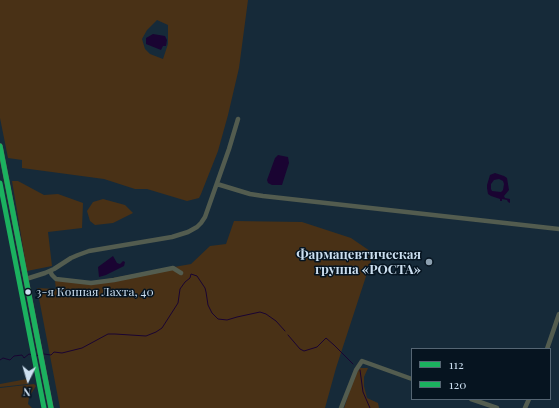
<!DOCTYPE html>
<meta charset="utf-8">
<style>
body{margin:0}
#map{position:relative;width:559px;height:408px;overflow:hidden;background:#162a39;font-family:"Playfair Display",serif}
canvas{display:block}
.legend{position:absolute;left:411px;top:348px;width:140px;height:52px;box-sizing:border-box;background:#061420;border:1px solid #556573;margin:0;padding:5px 7px;list-style:none;font-size:12px;color:#ccdff0}
.legend li{display:flex;align-items:center;gap:8px;height:20px}
.legend b{width:20px;border:1px solid #556573}
.north{position:absolute;left:8px;top:360px;width:40px;height:40px;-webkit-text-stroke:3px #061420;paint-order:stroke;rotate:185deg;font-size:11px;font-weight:700;line-height:16px;text-align:center;color:#ccdff0}
.north::after{content:'';display:block;margin:auto;width:14px;height:18px;background:#ccdff0;clip-path:polygon(50% 0,100% 100%,50% 72%,0 100%)}
</style>
<div id="map">
<canvas width="559" height="408"></canvas>
<ul class="legend">
<li><b style="height:5px;background:#1bb15f"></b>112</li>
<li><b style="height:5px;background:#1bb15f"></b>120</li>
</ul>
<div class="north">N</div>
</div>
<script>
const c = document.querySelector('canvas').getContext('2d');
c.lineJoin = 'round';
function fill(path, color) { c.fillStyle = color; c.fill(path, 'evenodd'); }
const poly = rows => new Path2D(rows.map(r => 'M' + r).join(''));
function stroke(path, color, width, dash) { c.strokeStyle = color; c.lineWidth = width; c.lineCap = dash ? 'butt' : 'round'; c.setLineDash(dash || []); c.stroke(path); }
function write(font, color, halo, rows, align = 'center') {
  c.font = font + ' "Playfair Display",serif'; c.lineWidth = 3; c.setLineDash([]); c.textBaseline = 'middle'; c.strokeStyle = halo; c.fillStyle = color; for (const [text, x, y, turn = 0] of rows) {
    c.save(); c.translate(x, y); c.rotate((+turn || 0) * Math.PI / 180); c.textAlign = isNaN(turn) ? turn : align; if (halo) c.strokeText(text, 0, 0); c.fillText(text, 0, 0); c.restore();
  }
}
fill(poly([
 [0,0,248,0,239,68,228,115,218,151,201,194,199,198,187,201,147,189,135,189,104,179,22,168,22,160,8,158,0,118],
 [157,20,168,25,168,44,163,59,150,54,145,49,142,39,147,30],
 [12,181,18,181,44,195,58,194,83,203,82,228,48,232,52,266,27,271],
 [103,199,125,205,133,213,113,223,95,225,90,221,87,211,93,202],
 [234,221,302,222,351,238,370,251,372,258,336,368,325,408,60,408,37,288,56,289,55,281,90,282,191,264,210,246,226,244],
 [360,368,368,368,364,377,364,386,367,398,378,403,379,408,344,408,355,375],
 [27,379,28,384,0,387,0,384],
 [34,384,36,386,29,397,28,404,32,408,0,408,0,388]
]), '#493116');
fill(poly([
 [153,34,165,36,167,40,166,46,163,46,161,50,146,44,146,38],
 [278,155,288,157,289,163,282,185,272,185,268,183,267,180,275,158],
 [495,173,504,176,507,178,509,190,504,196,505,198,510,199,510,203,508,202,507,200,502,199,502,201,500,201,500,199,491,196,488,194,487,188,487,185,490,175],
 [499,179,503,181,504,184,503,190,501,192,492,191,491,189,491,184,494,180],
 [113,256,117,263,120,264,123,261,125,262,124,266,106,275,99,277,98,267]
]), '#1a0432');
stroke(poly([
 [288,335,300,349,304,351,317,347,326,338,334,345,353,364],
 [44,354,51,355,54,352,62,353,82,348,108,334,115,334,146,336,156,332,162,328,178,303,180,289,185,282,190,278,191,274,197,276,205,288,206,292,208,305,212,313,218,319,227,320,237,317,260,312,266,314,276,321,285,331],
 [0,360,3,358,10,360,14,356,22,355,24,358,29,354,36,356,39,355],
 [360,370,363,392,370,408]
]), '#1a0432', 1);
stroke(poly([
 [217,184,250,194,263,196,559,229],
 [50,271,52,275,56,279,91,283,114,280,173,268,181,273],
 [26,279,45,273,54,269,71,258,78,255,89,251,172,237,188,232,197,227,201,223,205,217,229,149,238,119],
 [547,349,559,314],
 [471,399,497,408],
 [341,408,356,370,362,361,412,379],
 [525,408,529,399]
]), '#535c4f', 4.5);
stroke(poly([
 [0,146,51,408]
]), '#5a654e', 5.5);
stroke(poly([
 [0,146,51,408]
]), '#1bb15f', 5);
stroke(poly([
 [0,183,44,408]
]), '#1bb15f', 5);
for (const [x, y, r, color] of [
 [429,262,4,"#8ca0b0"],
 [28,292,3.5,"#ccdff0"]
]) { const dot = new Path2D(); dot.arc(x, y, r, 0, 2 * Math.PI); c.fillStyle = color; c.fill(dot); stroke(dot, '#061420', 1.5); }
write('12px', '#ccdff0', '#061420', [
 ["3-я Конная Лахта, 40",36,292]
], 'left');
write('bold 13px', '#ccdff0', '#061420', [
 ["Фармацевтическая",421,255],
 ["группа «РОСТА»",421,270]
], 'right');
</script>
